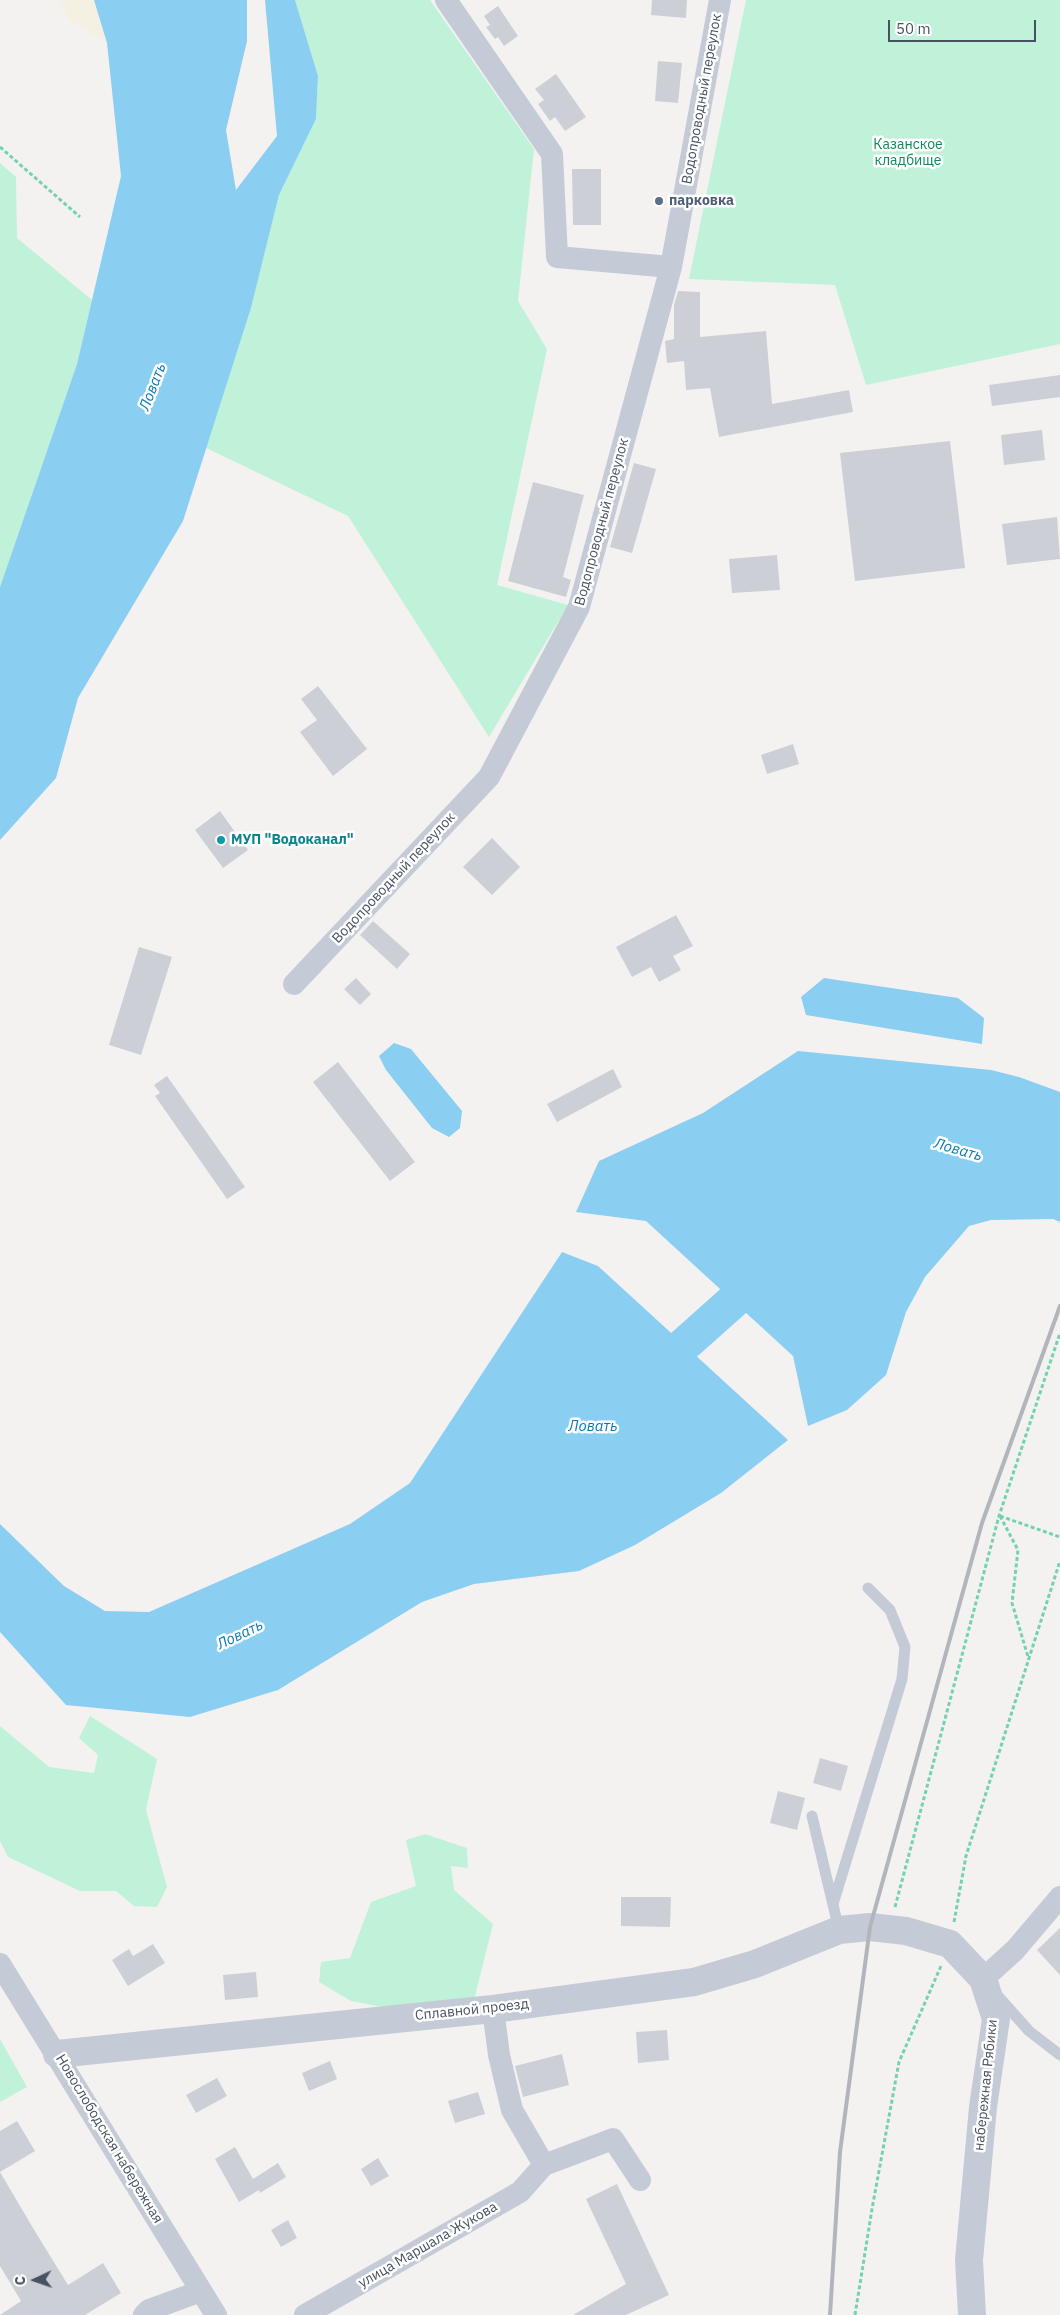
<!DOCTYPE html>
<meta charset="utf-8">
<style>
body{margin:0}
#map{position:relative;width:1060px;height:2315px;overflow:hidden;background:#f4f2f1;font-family:"IBM Plex Sans",sans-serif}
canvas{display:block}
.north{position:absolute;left:10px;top:2255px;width:50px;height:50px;-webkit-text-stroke:4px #fff;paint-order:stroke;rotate:267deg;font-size:14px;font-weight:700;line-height:20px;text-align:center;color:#485160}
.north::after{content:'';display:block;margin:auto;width:18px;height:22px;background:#485160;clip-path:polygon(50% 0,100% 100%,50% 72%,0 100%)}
.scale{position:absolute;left:888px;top:20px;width:148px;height:22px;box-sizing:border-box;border:2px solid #485160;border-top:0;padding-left:6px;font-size:15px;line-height:18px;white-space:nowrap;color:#485160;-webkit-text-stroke:4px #fff;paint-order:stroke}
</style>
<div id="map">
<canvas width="1060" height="2315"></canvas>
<div class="north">С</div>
<div class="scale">50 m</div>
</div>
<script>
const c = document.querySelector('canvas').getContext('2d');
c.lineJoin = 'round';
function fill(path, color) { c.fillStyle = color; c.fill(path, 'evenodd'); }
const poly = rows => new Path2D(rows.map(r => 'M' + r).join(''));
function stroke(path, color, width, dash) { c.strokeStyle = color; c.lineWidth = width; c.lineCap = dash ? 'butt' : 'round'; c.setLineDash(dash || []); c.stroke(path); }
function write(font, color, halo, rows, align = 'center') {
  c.font = font + ' "IBM Plex Sans",sans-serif'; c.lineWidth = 5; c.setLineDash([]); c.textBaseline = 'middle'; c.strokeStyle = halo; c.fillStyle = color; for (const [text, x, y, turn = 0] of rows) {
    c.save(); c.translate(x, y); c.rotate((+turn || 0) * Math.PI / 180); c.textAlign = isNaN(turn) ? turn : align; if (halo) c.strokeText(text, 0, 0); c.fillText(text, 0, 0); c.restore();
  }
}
fill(poly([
 [295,0,430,0,534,149,518,301,547,349,497,585,568,605,489,737,348,516,206,448,251,308,279,195,316,119,318,76],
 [746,0,1060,0,1060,344,866,385,835,285,689,279],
 [0,163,16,177,17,238,92,300,77,364,0,587],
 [90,1716,157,1759,146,1810,167,1887,157,1907,134,1906,116,1891,80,1891,8,1857,0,1841,0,1726,49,1767,94,1773,98,1755,79,1738],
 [425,1834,467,1848,468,1868,451,1866,454,1890,493,1924,474,2000,382,2007,351,2001,319,1982,321,1962,350,1958,371,1902,416,1886,406,1840],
 [0,2039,27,2087,0,2102]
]), '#bff2d9');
fill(poly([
 [59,0,94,0,107,43,70,21]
]), '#f5f1e2');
fill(poly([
 [94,0,247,0,247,41,226,130,236,190,277,136,265,0,295,0,318,76,316,119,279,195,251,308,183,521,78,698,56,778,0,840,0,587,77,364,121,176,107,43],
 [824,978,958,998,984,1018,982,1044,806,1015,801,997],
 [394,1043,411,1049,462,1111,460,1128,449,1137,432,1128,386,1070,379,1056],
 [798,1051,991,1070,1019,1077,1060,1092,1060,1222,1053,1219,991,1220,969,1226,925,1277,906,1312,886,1375,847,1410,808,1426,793,1356,646,1221,576,1212,599,1161,703,1113],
 [562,1252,598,1266,788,1440,721,1493,635,1545,579,1571,474,1584,422,1602,278,1690,190,1717,66,1705,0,1632,0,1524,64,1586,105,1611,149,1612,350,1524,410,1483]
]), '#8acef1');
stroke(poly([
 [648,1377,768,1270]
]), '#8acef1', 35);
fill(poly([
 [652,0,687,0,686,18,651,15],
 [498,6,518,36,504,46,498,37,495,39,486,27,490,25,484,16],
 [658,61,682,63,678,103,655,101],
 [556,74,586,117,565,131,555,117,550,121,538,104,544,100,535,89],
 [572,169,601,169,601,225,573,225],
 [678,291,700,292,700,337,766,331,772,404,849,390,853,412,719,437,710,388,686,390,684,361,667,363,665,341,674,339,674,305],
 [1060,375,1060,397,992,406,989,385],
 [1042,430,1045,460,1004,465,1001,435],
 [950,441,965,568,855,581,840,453],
 [634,463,656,469,632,553,610,547],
 [533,482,584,495,563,577,571,580,566,597,508,581],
 [1057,517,1060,559,1007,565,1002,524],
 [777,555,780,590,732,593,729,559],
 [318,686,367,749,333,776,300,732,317,720,301,699],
 [793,744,799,764,767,774,761,755],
 [220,811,248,850,223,868,195,830],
 [492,838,520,867,492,895,463,867],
 [676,915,693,946,673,956,681,970,659,982,651,967,632,977,616,947],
 [373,921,410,954,397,969,360,935],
 [139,947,172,957,141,1055,109,1045],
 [356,978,371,994,360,1005,344,989],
 [338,1062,415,1162,390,1181,313,1082],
 [613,1069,622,1087,557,1122,547,1104],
 [167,1076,245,1187,227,1199,155,1096,160,1093,154,1085],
 [820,1758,848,1766,841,1791,813,1783],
 [778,1791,805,1798,797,1830,770,1823],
 [621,1897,671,1897,670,1927,621,1926],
 [1060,1928,1060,1975,1037,1950],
 [153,1944,165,1963,128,1986,112,1960,129,1949,133,1956],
 [256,1972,258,1997,225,2000,223,1975],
 [667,2030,669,2060,638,2063,636,2032],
 [562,2054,569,2085,523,2097,515,2066],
 [330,2061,337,2079,309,2091,302,2073],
 [217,2078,227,2096,196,2113,186,2095],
 [478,2092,485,2114,455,2123,448,2101],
 [17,2121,35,2151,0,2172,33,2228,68,2285,103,2263,121,2293,85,2315,0,2315,21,2301,0,2266,0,2131],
 [235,2147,253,2179,278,2163,286,2177,260,2193,259,2190,239,2202,215,2159],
 [378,2158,389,2176,371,2186,361,2169],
 [617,2184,669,2295,626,2315,573,2315,626,2284,586,2199],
 [288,2220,297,2238,281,2247,271,2230]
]), '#cdcfd7');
stroke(poly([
 [0,147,80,217],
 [1000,1516,1018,1550,1012,1603,1029,1660],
 [1000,1516,1060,1537],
 [895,1907,999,1516,1060,1333],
 [954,1922,966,1856,1060,1561],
 [855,2315,872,2209,899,2062,941,1966]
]), '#75d2b0', 3, [4, 2.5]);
stroke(poly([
 [812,1816,839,1930],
 [833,1904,902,1679,905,1647,890,1610,868,1588],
 [997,1995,1029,2031,1060,2055]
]), '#c5cbd6', 11);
stroke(poly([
 [446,0,552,154,557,257,671,267],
 [294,984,489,777,579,607,671,267,720,0],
 [0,1964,216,2315],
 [983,1979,1015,1950,1060,1897],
 [493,2009,499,2055,512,2110,544,2165,613,2139,640,2180],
 [144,2315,149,2310,201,2291],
 [305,2315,520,2192,544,2165]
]), '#c5cbd6', 22);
stroke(poly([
 [57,2054,493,2009,694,1982,755,1964,839,1930,870,1927,906,1931,950,1944,983,1979,996,2019,983,2107,969,2260,972,2315]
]), '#c5cbd6', 28);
stroke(poly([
 [830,2315,840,2152,870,1927,982,1523,1060,1306]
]), '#b3b5bc', 4);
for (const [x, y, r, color] of [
 [659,201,5,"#5c6f8a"],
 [221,840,5,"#0f9aa8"]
]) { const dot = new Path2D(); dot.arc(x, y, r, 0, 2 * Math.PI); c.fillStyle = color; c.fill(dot); stroke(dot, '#fff', 2); }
write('14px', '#485160', '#fff', [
 ["Водопроводный переулок",702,99,-80],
 ["Водопроводный переулок",602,522,-75],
 ["Водопроводный переулок",394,878,-47],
 ["Сплавной проезд",472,2010,-6],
 ["набережная Рябики",986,2085,-84],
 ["Новослободская набережная",109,2139,59],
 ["улица Маршала Жукова",428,2245,-30]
]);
write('14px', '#13875c', '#fff', [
 ["Казанское",908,145],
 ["кладбище",908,161]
]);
write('bold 14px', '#4e5e75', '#fff', [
 ["парковка",669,201]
], 'left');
write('bold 14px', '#0d838f', '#fff', [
 ["МУП \"Водоканал\"",231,840]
], 'left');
write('italic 15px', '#0679b5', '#fff', [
 ["Ловать",153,387,-69],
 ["Ловать",958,1150,16],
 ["Ловать",593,1427],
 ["Ловать",240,1635,-26]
]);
</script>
